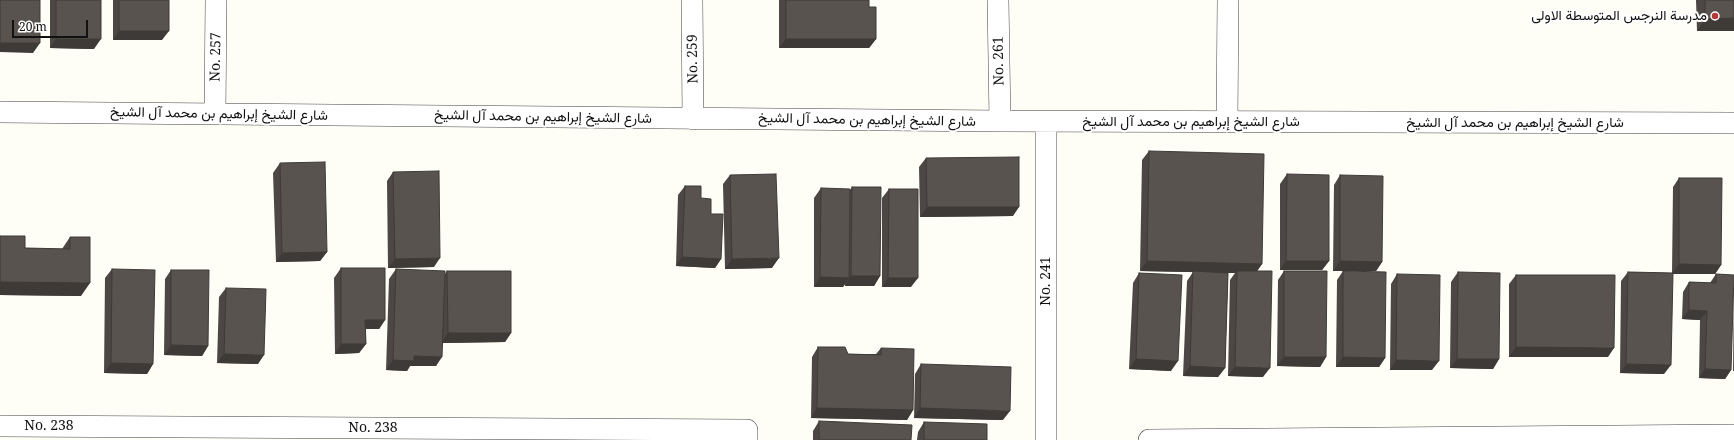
<!DOCTYPE html>
<meta charset="utf-8">
<style>
body{margin:0}
#map{position:relative;width:1734px;height:440px;overflow:hidden;background:#fefdf6;font-family:"Noto Serif",serif}
canvas{display:block}
.scale{position:absolute;left:12px;top:20px;width:76px;height:18px;box-sizing:border-box;border:2px solid #111;border-top:0;padding-left:5px;font-size:12px;line-height:14px;white-space:nowrap;color:#111;-webkit-text-stroke:3px #fff;paint-order:stroke}
</style>
<div id="map">
<canvas width="1734" height="440"></canvas>
<div class="scale">20 m</div>
</div>
<script>
const c = document.querySelector('canvas').getContext('2d');
c.lineJoin = 'round';
const poly = rows => new Path2D(rows.map(r => 'M' + r).join(''));
function stroke(path, color, width, dash) { c.strokeStyle = color; c.lineWidth = width; c.lineCap = dash ? 'butt' : 'round'; c.setLineDash(dash || []); c.stroke(path); }
function fill(path, color) { c.fillStyle = color; c.fill(path, 'evenodd'); }
function write(font, color, halo, rows, align = 'center') {
  c.font = font + ' "Noto Serif",Vazirmatn,serif'; c.lineWidth = 4; c.setLineDash([]); c.textBaseline = 'middle'; c.strokeStyle = halo; c.fillStyle = color; for (const [text, x, y, turn = 0] of rows) {
    c.save(); c.translate(x, y); c.rotate((+turn || 0) * Math.PI / 180); c.textAlign = isNaN(turn) ? turn : align; if (halo) c.strokeText(text, 0, 0); c.fillText(text, 0, 0); c.restore();
  }
}
const minor = poly([
 [692,0,693,119],
 [998,0,1000,121],
 [0,112,1000,121,1734,123],
 [215,114,216,0],
 [1046,122,1046,440],
 [1227,122,1228,0],
 [0,426,747,430,747,440],
 [1149,440,1734,435]
]);
stroke(minor, '#444', 22);
stroke(minor, '#fff', 21);
fill(poly([
 [50,0,101,0,94,49,50,48],
 [113,0,169,0,162,40,113,40],
 [779,0,869,0,869,7,876,39,869,48,779,48],
 [1696,0,1734,0,1734,31,1697,31],
 [1149,151,1262,264,1257,271,1263,377,1228,376,1230,280,1235,273,1228,273,1225,368,1218,377,1183,376,1187,281,1193,272,1140,271,1142,160],
 [926,158,1013,216,920,217,919,167],
 [280,163,327,252,320,261,276,262,273,173],
 [393,172,434,267,388,268,387,181],
 [1287,174,1329,261,1322,270,1280,270,1280,184],
 [730,175,772,268,725,269,723,184],
 [1340,175,1382,262,1376,271,1333,271,1334,185],
 [1679,178,1721,265,1715,274,1672,274,1664,374,1620,373,1621,281,1628,272,1672,273,1673,187],
 [685,186,701,198,711,214,721,259,715,268,676,266,678,195],
 [852,187,880,276,874,286,845,286,845,284,843,287,814,287,814,198,821,188,850,190],
 [889,189,911,287,882,287,882,198],
 [0,236,25,248,62,249,70,237,81,296,0,295],
 [341,268,385,320,379,329,366,329,366,344,359,353,335,354,334,278],
 [112,269,153,364,147,374,104,373,105,278],
 [396,269,444,275,447,271,511,333,505,342,443,343,436,366,410,366,407,371,386,370,389,279],
 [171,270,208,346,202,356,164,355,165,279],
 [1284,271,1326,357,1320,367,1277,366,1278,280],
 [1343,271,1385,358,1379,367,1336,367,1337,280],
 [1458,272,1499,359,1493,369,1450,368,1451,282],
 [1139,273,1171,371,1129,369,1133,283],
 [1397,274,1432,370,1390,370,1391,284],
 [1716,274,1731,370,1725,379,1699,378,1700,320,1682,319,1683,292,1689,282,1710,283],
 [1516,275,1608,357,1509,357,1509,284],
 [1734,284,1734,371,1733,371],
 [226,288,258,364,217,363,219,297],
 [818,347,848,354,876,354,881,348,913,410,907,420,811,418,812,357],
 [921,364,1003,420,914,418,915,374],
 [819,421,911,440,813,440,813,431],
 [924,422,987,440,917,440,918,432]
]), '#4c4744');
fill(poly([
 [1734,18,1734,31,1697,31,1705,19],
 [119,31,169,31,162,40,113,40],
 [56,39,101,39,94,49,50,48],
 [786,39,876,39,869,48,779,48],
 [0,43,40,43,33,53,0,52],
 [927,207,1019,207,1013,216,920,217],
 [327,252,320,261,276,262,282,253],
 [682,257,721,259,715,268,676,266],
 [440,258,434,267,388,268,395,259],
 [779,258,772,268,725,269,732,259],
 [1147,261,1262,264,1255,274,1237,271,1235,273,1140,271],
 [1286,261,1329,261,1322,270,1280,270],
 [1340,261,1382,262,1376,271,1333,271],
 [1679,264,1721,265,1715,274,1672,274],
 [851,276,880,276,874,286,845,286],
 [820,277,849,278,843,287,814,287],
 [888,278,918,278,911,287,882,287],
 [0,282,90,283,81,296,0,295],
 [1689,310,1707,311,1700,320,1682,319],
 [365,320,385,320,379,329,359,329],
 [448,333,511,333,505,342,441,343],
 [341,344,366,344,359,353,335,354],
 [171,345,208,346,202,356,164,355],
 [1516,347,1614,348,1608,357,1509,357],
 [224,354,264,355,258,364,217,363],
 [414,356,442,357,436,366,410,366,407,371,386,370,393,360],
 [1284,357,1326,357,1320,367,1277,366],
 [1343,357,1385,358,1379,367,1336,367],
 [1136,359,1178,361,1171,371,1129,369],
 [1457,359,1499,359,1493,369,1450,368],
 [1396,360,1439,361,1432,370,1390,370],
 [111,363,153,364,147,374,104,373],
 [1626,364,1671,365,1664,374,1620,373],
 [1190,366,1225,368,1218,377,1183,376],
 [1235,367,1270,368,1263,377,1228,376],
 [1705,369,1731,370,1725,379,1699,378],
 [817,408,913,410,907,420,811,418],
 [920,408,1010,411,1003,420,914,418]
]), '#3e3a37');
const building = poly([
 [0,0,40,0,40,43,0,43,0,0],
 [56,0,101,0,101,39,56,39,56,0],
 [119,0,169,0,169,31,119,31,119,0],
 [786,0,869,0,869,7,876,7,876,39,786,39,786,0],
 [1705,0,1734,0,1734,18,1705,19,1705,0],
 [1149,151,1264,154,1262,264,1147,261,1149,151],
 [1019,157,1019,207,927,207,926,158,1019,157],
 [325,162,327,252,282,253,280,163,325,162],
 [439,171,440,258,395,259,393,172,439,171],
 [776,174,779,258,732,259,730,175,776,174],
 [1287,174,1329,175,1329,261,1286,261,1287,174],
 [1340,175,1383,176,1382,262,1340,261,1340,175],
 [1679,178,1722,178,1721,265,1679,264,1679,178],
 [685,186,701,186,701,198,711,199,711,214,723,214,721,259,682,257,685,186],
 [852,187,881,187,880,276,851,276,852,187],
 [821,188,850,189,849,278,820,277,821,188],
 [889,189,918,189,918,278,888,278,889,189],
 [0,236,25,236,25,248,70,249,70,237,90,237,90,283,0,282,0,236],
 [341,268,385,268,385,320,365,320,366,344,341,344,341,268],
 [112,269,155,270,153,364,111,363,112,269],
 [396,269,445,271,442,357,414,356,414,361,393,360,396,269],
 [171,270,209,270,208,346,171,345,171,270],
 [447,271,511,271,511,333,448,333,447,271],
 [1193,271,1228,273,1225,368,1190,366,1193,271],
 [1237,271,1272,271,1270,368,1235,367,1237,271],
 [1284,271,1327,271,1326,357,1284,357,1284,271],
 [1343,271,1386,272,1385,358,1343,357,1343,271],
 [1458,272,1500,273,1499,359,1457,359,1458,272],
 [1628,272,1673,273,1671,365,1626,364,1628,272],
 [1139,273,1182,275,1178,361,1136,359,1139,273],
 [1397,274,1440,275,1439,361,1396,360,1397,274],
 [1716,274,1734,275,1731,370,1705,369,1707,311,1689,310,1689,282,1716,283,1716,274],
 [1516,275,1615,275,1614,348,1516,347,1516,275],
 [226,288,266,289,264,355,224,354,226,288],
 [818,347,845,347,848,354,881,355,881,348,914,349,913,410,817,408,818,347],
 [921,364,1011,367,1010,411,920,408,921,364],
 [819,421,912,425,911,440,819,440,819,421],
 [924,422,987,424,987,440,924,440,924,422]
]);
fill(building, '#58534f');
stroke(building, '#3e3a37', 1);
for (const [x, y, r, color] of [
 [1715,16,4,"#b1393b"]
]) { const dot = new Path2D(); dot.arc(x, y, r, 0, 2 * Math.PI); c.fillStyle = color; c.fill(dot); stroke(dot, '#fff', 1.5); }
write('14px', '#111', '#fff', [
 ["مدرسة النرجس المتوسطة الاولى",1707,16]
], 'right');
write('14px', '#111', '#fff', [
 ["No. 257",216,57,-89],
 ["No. 259",693,59,-91],
 ["No. 261",999,61,-91],
 ["شارع الشيخ إبراهيم بن محمد آل الشيخ",219,114,1],
 ["شارع الشيخ إبراهيم بن محمد آل الشيخ",543,117,1],
 ["شارع الشيخ إبراهيم بن محمد آل الشيخ",867,120,1],
 ["شارع الشيخ إبراهيم بن محمد آل الشيخ",1191,122],
 ["شارع الشيخ إبراهيم بن محمد آل الشيخ",1515,123],
 ["No. 241",1046,281,-90],
 ["No. 238",49,426],
 ["No. 238",373,428]
]);
</script>
